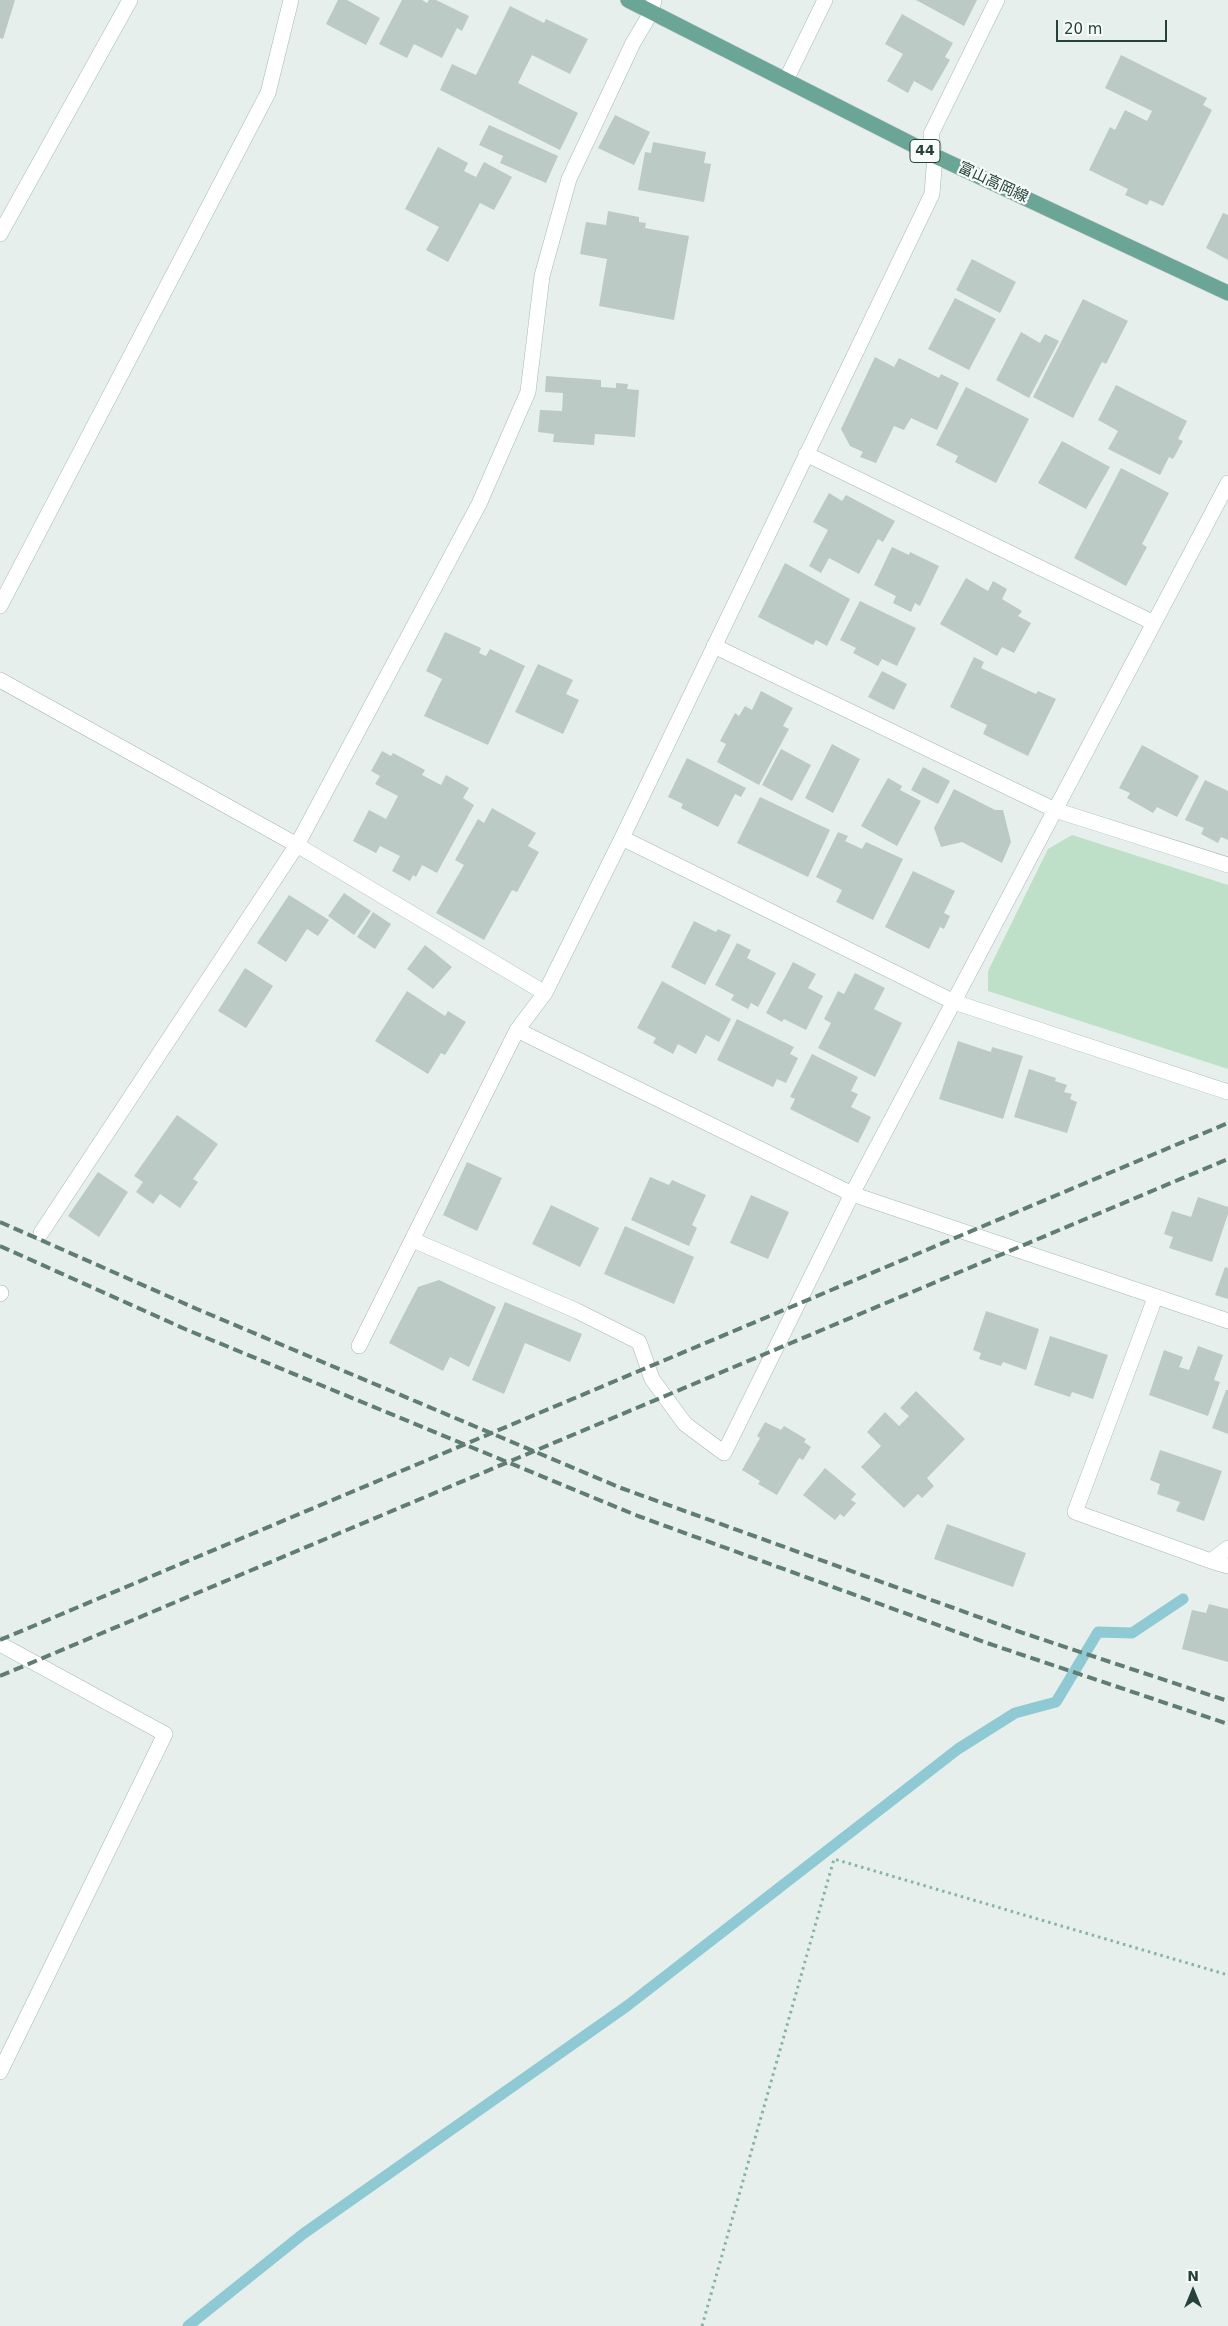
<!DOCTYPE html>
<meta charset="utf-8">
<style>
body{margin:0}
#map{position:relative;width:1228px;height:2326px;overflow:hidden;background:#e6efeb;font-family:"DejaVu Sans",sans-serif}
canvas{display:block}
.north{position:absolute;left:1168px;top:2266px;width:50px;height:50px;-webkit-text-stroke:4px #f7fbf9;paint-order:stroke;rotate:0deg;font-size:14px;font-weight:700;line-height:20px;text-align:center;color:#24423a}
.north::after{content:'';display:block;margin:auto;width:18px;height:22px;background:#24423a;clip-path:polygon(50% 0,100% 100%,50% 72%,0 100%)}
.scale{position:absolute;left:1056px;top:20px;width:111px;height:22px;box-sizing:border-box;border:2px solid #24423a;border-top:0;padding-left:6px;font-size:15px;line-height:18px;white-space:nowrap;color:#24423a;-webkit-text-stroke:4px #f7fbf9;paint-order:stroke}
</style>
<div id="map">
<canvas width="1228" height="2326"></canvas>
<div class="north">N</div>
<div class="scale">20 m</div>
</div>
<script>
const c = document.querySelector('canvas').getContext('2d');
c.lineJoin = 'round';
function fill(path, color) { c.fillStyle = color; c.fill(path, 'evenodd'); }
const poly = rows => new Path2D(rows.map(r => 'M' + r).join(''));
function stroke(path, color, width, dash) { c.strokeStyle = color; c.lineWidth = width; c.lineCap = dash ? 'butt' : 'round'; c.setLineDash(dash || []); c.stroke(path); }
function write(font, color, halo, rows, align = 'center') {
  c.font = font + ' "DejaVu Sans","Noto Sans JP",sans-serif'; c.lineWidth = 4.5; c.setLineDash([]); c.textBaseline = 'middle'; c.strokeStyle = halo; c.fillStyle = color; for (const [text, x, y, turn = 0] of rows) {
    c.save(); c.translate(x, y); c.rotate((+turn || 0) * Math.PI / 180); c.textAlign = isNaN(turn) ? turn : align; if (halo) c.strokeText(text, 0, 0); c.fillText(text, 0, 0); c.restore();
  }
}
fill(poly([
 [1072,835,1228,885,1228,1069,988,991,988,971,1048,849]
]), '#bfe0c8');
stroke(poly([
 [188,2326,303,2234,627,2006,958,1749,1015,1713,1056,1702,1098,1632,1132,1633,1183,1599]
]), '#8ec9d4', 11);
fill(poly([
 [0,0,15,0,3,39,0,38],
 [338,0,347,0,380,18,366,45,326,24],
 [402,0,422,0,427,3,429,0,436,0,469,16,462,31,457,28,442,58,414,44,407,58,379,44],
 [916,0,977,0,964,26],
 [510,6,544,23,546,19,588,39,570,74,532,55,518,83,578,113,560,150,440,90,452,64,476,75],
 [902,14,953,43,945,57,950,60,932,91,914,81,908,93,887,81,903,54,885,44],
 [1121,55,1207,98,1203,105,1212,110,1163,206,1150,200,1147,205,1125,195,1128,189,1089,170,1110,127,1115,130,1125,110,1147,121,1152,111,1105,88],
 [615,115,650,132,634,165,598,148],
 [489,125,558,156,546,183,500,163,503,156,479,145],
 [653,142,706,152,704,163,711,164,704,202,638,190,645,152,651,153],
 [438,147,468,163,464,171,476,177,484,162,512,177,494,210,480,203,448,262,426,250,439,227,405,209],
 [608,211,639,217,639,222,646,223,645,228,689,236,674,320,599,306,607,259,580,254,586,222,606,225],
 [1223,213,1228,215,1228,260,1206,248],
 [972,259,1016,282,1000,313,956,290],
 [955,298,996,319,969,370,928,349],
 [1083,299,1128,321,1106,364,1102,362,1073,418,1033,397],
 [1021,332,1040,343,1045,334,1059,341,1029,398,996,380],
 [875,357,894,367,899,358,939,378,941,374,959,383,937,430,911,418,904,430,894,426,876,463,860,457,863,452,850,446,841,429],
 [546,376,601,380,601,387,616,388,616,383,628,384,627,389,639,390,635,437,595,434,594,445,553,442,554,434,538,432,540,410,562,411,563,393,545,392],
 [1116,385,1187,421,1178,439,1183,441,1173,459,1169,457,1160,475,1108,449,1118,431,1098,420],
 [966,387,1029,419,996,483,955,462,958,456,936,445],
 [1062,441,1110,467,1086,509,1038,483],
 [1121,468,1169,493,1142,544,1147,547,1126,586,1074,558],
 [829,493,842,501,846,495,895,521,883,542,878,539,859,574,829,558,821,573,809,566,828,530,813,522],
 [892,547,909,555,910,552,939,566,920,606,915,603,911,612,893,603,896,596,874,585],
 [785,563,850,599,827,646,816,640,813,645,758,617],
 [966,578,988,591,993,581,1007,589,1002,599,1022,611,1018,616,1031,623,1014,653,1002,647,997,656,940,624],
 [860,601,916,628,897,666,882,659,878,666,853,653,856,648,840,640],
 [445,632,481,648,479,653,486,656,490,649,525,666,488,745,424,716,442,679,426,671],
 [974,657,984,662,981,668,1036,694,1038,691,1056,699,1028,756,983,734,987,725,950,707],
 [538,664,573,680,566,694,579,700,563,734,515,712],
 [882,671,907,684,894,710,868,697],
 [761,691,793,708,783,726,789,729,759,785,717,762,726,744,720,741,735,713,739,716,745,706,752,710],
 [832,744,860,759,833,813,805,798],
 [1142,745,1199,776,1177,817,1157,807,1153,813,1127,798,1130,793,1119,788],
 [781,749,811,765,792,801,762,785],
 [382,751,391,756,393,753,425,770,422,775,441,785,446,775,469,788,463,798,474,805,437,873,422,865,416,877,413,875,410,881,392,871,400,856,380,846,376,853,353,841,369,810,386,819,398,796,375,784,380,776,371,771],
 [687,758,746,788,741,797,735,794,718,827,681,808,683,804,668,797],
 [923,767,950,781,938,804,911,790],
 [888,778,902,786,900,790,921,801,897,846,861,826],
 [1205,780,1228,791,1228,840,1221,837,1218,843,1201,834,1204,828,1185,820],
 [954,789,995,810,1003,810,1011,842,1002,863,962,842,941,847,934,828],
 [760,797,830,830,808,877,737,843],
 [492,808,536,833,528,846,539,852,517,892,512,890,484,940,436,913,464,865,455,860,478,819,484,823],
 [838,832,848,836,845,841,862,849,866,842,903,859,873,920,836,902,842,890,816,877],
 [913,871,955,891,944,913,950,916,944,929,940,927,929,949,885,927],
 [344,893,371,911,354,935,328,916],
 [289,895,329,920,318,936,307,929,286,962,257,943],
 [373,912,391,924,375,949,357,937],
 [694,921,716,932,718,929,731,935,705,985,671,967],
 [737,943,751,950,747,958,776,973,758,1007,751,1003,748,1009,731,1000,734,995,715,985],
 [425,945,452,967,433,989,407,969],
 [793,962,816,974,808,988,823,996,806,1030,784,1019,782,1022,766,1013],
 [245,968,273,986,246,1028,218,1011],
 [855,973,885,988,874,1009,902,1023,875,1077,818,1048,831,1023,824,1019,838,991,844,994],
 [662,981,731,1019,719,1042,706,1035,696,1054,678,1044,673,1054,653,1043,656,1038,637,1028],
 [407,991,445,1016,448,1011,466,1022,445,1055,441,1053,428,1074,375,1041],
 [737,1019,794,1047,790,1054,798,1058,786,1083,777,1079,773,1087,717,1060],
 [958,1041,991,1052,992,1047,1023,1056,1003,1119,939,1099],
 [812,1054,858,1077,851,1091,858,1094,851,1107,871,1117,858,1143,790,1109,795,1099,790,1097],
 [1029,1069,1056,1078,1055,1081,1067,1085,1064,1092,1072,1094,1070,1099,1077,1102,1067,1133,1014,1117],
 [177,1115,218,1144,193,1179,198,1182,180,1208,160,1194,153,1204,136,1192,143,1182,134,1176],
 [467,1162,502,1178,477,1231,443,1215],
 [98,1172,128,1192,99,1237,68,1216],
 [650,1177,669,1185,672,1180,706,1195,692,1225,697,1228,689,1246,631,1220],
 [751,1195,789,1212,768,1259,730,1243],
 [1198,1197,1228,1207,1228,1214,1212,1262,1169,1248,1173,1237,1164,1234,1172,1211,1191,1217],
 [551,1205,599,1228,580,1267,532,1244],
 [625,1226,694,1257,674,1304,604,1274],
 [1225,1267,1228,1268,1228,1299,1215,1295],
 [439,1280,496,1307,469,1367,450,1357,443,1371,389,1343,418,1287],
 [505,1302,582,1334,570,1362,525,1343,504,1394,472,1380],
 [986,1311,1039,1329,1026,1370,1003,1362,1001,1366,979,1359,981,1353,973,1350],
 [1050,1336,1108,1355,1093,1399,1072,1392,1070,1397,1034,1385],
 [1198,1346,1223,1355,1214,1380,1220,1382,1208,1416,1149,1395,1164,1350,1183,1357,1179,1367,1189,1370],
 [1226,1390,1228,1390,1228,1434,1212,1428],
 [916,1391,965,1439,927,1478,934,1486,922,1498,918,1494,904,1508,861,1467,881,1446,867,1432,885,1412,899,1426,909,1416,900,1408],
 [765,1422,781,1430,784,1426,806,1439,804,1442,811,1447,803,1460,799,1458,777,1495,758,1484,760,1481,742,1470,760,1438,757,1436],
 [1160,1450,1222,1471,1204,1521,1176,1511,1180,1502,1157,1494,1160,1484,1150,1480],
 [825,1468,856,1494,851,1500,856,1503,844,1517,840,1514,835,1520,803,1495],
 [947,1524,1026,1553,1013,1587,934,1559],
 [1209,1604,1228,1609,1228,1662,1182,1649,1192,1610,1206,1613]
]), '#bbcac4');
const street = poly([
 [786,80,825,0],
 [0,234,130,0],
 [806,454,1154,623],
 [0,606,268,93,291,0],
 [714,646,1055,810,1228,865],
 [0,680,297,845,479,504,528,392,542,276,569,179,633,43,652,11,654,0],
 [622,838,954,1002,1228,1092],
 [545,993,622,838,932,194,935,156,931,134,997,0],
 [517,1030,852,1194,1228,1321],
 [41,1233,297,845,545,993,517,1030,359,1346],
 [413,1240,577,1311,639,1342,652,1379,685,1424,724,1453,852,1194,1228,483],
 [0,1294,1,1293],
 [1155,1298,1075,1512,1211,1561,1228,1548],
 [1211,1561,1228,1566],
 [0,1644,165,1734,0,2072]
]);
const primary = poly([
 [628,0,935,156,1228,293]
]);
stroke(street, '#a8b8b2', 16);
stroke(primary, '#c2cac8', 16);
stroke(poly([
 [702,2326,834,1859,1228,1975]
]), '#86b3a5', 3, [2.5, 4]);
stroke(street, '#fff', 15);
stroke(primary, '#6aa596', 15);
stroke(poly([
 [0,1222,197,1309,621,1488,1023,1633,1228,1701],
 [0,1246,185,1329,638,1516,987,1643,1228,1724],
 [0,1640,1228,1123],
 [0,1676,1228,1159]
]), '#5f7d75', 4, [10, 5]);
for (const [x, y, w] of [
 [925,151,30]
]) { const box = new Path2D(); box.roundRect(x - w / 2, y - 11.5, w, 23, 4); c.fillStyle = '#f7fbf9'; c.fill(box); stroke(box, '#24423a', 1); }
write('bold 14px', '#24423a', null, [
 ["44",925,151]
]);
write('15px', '#24423a', '#f7fbf9', [
 ["富山高岡線",993,183,25]
]);
</script>
